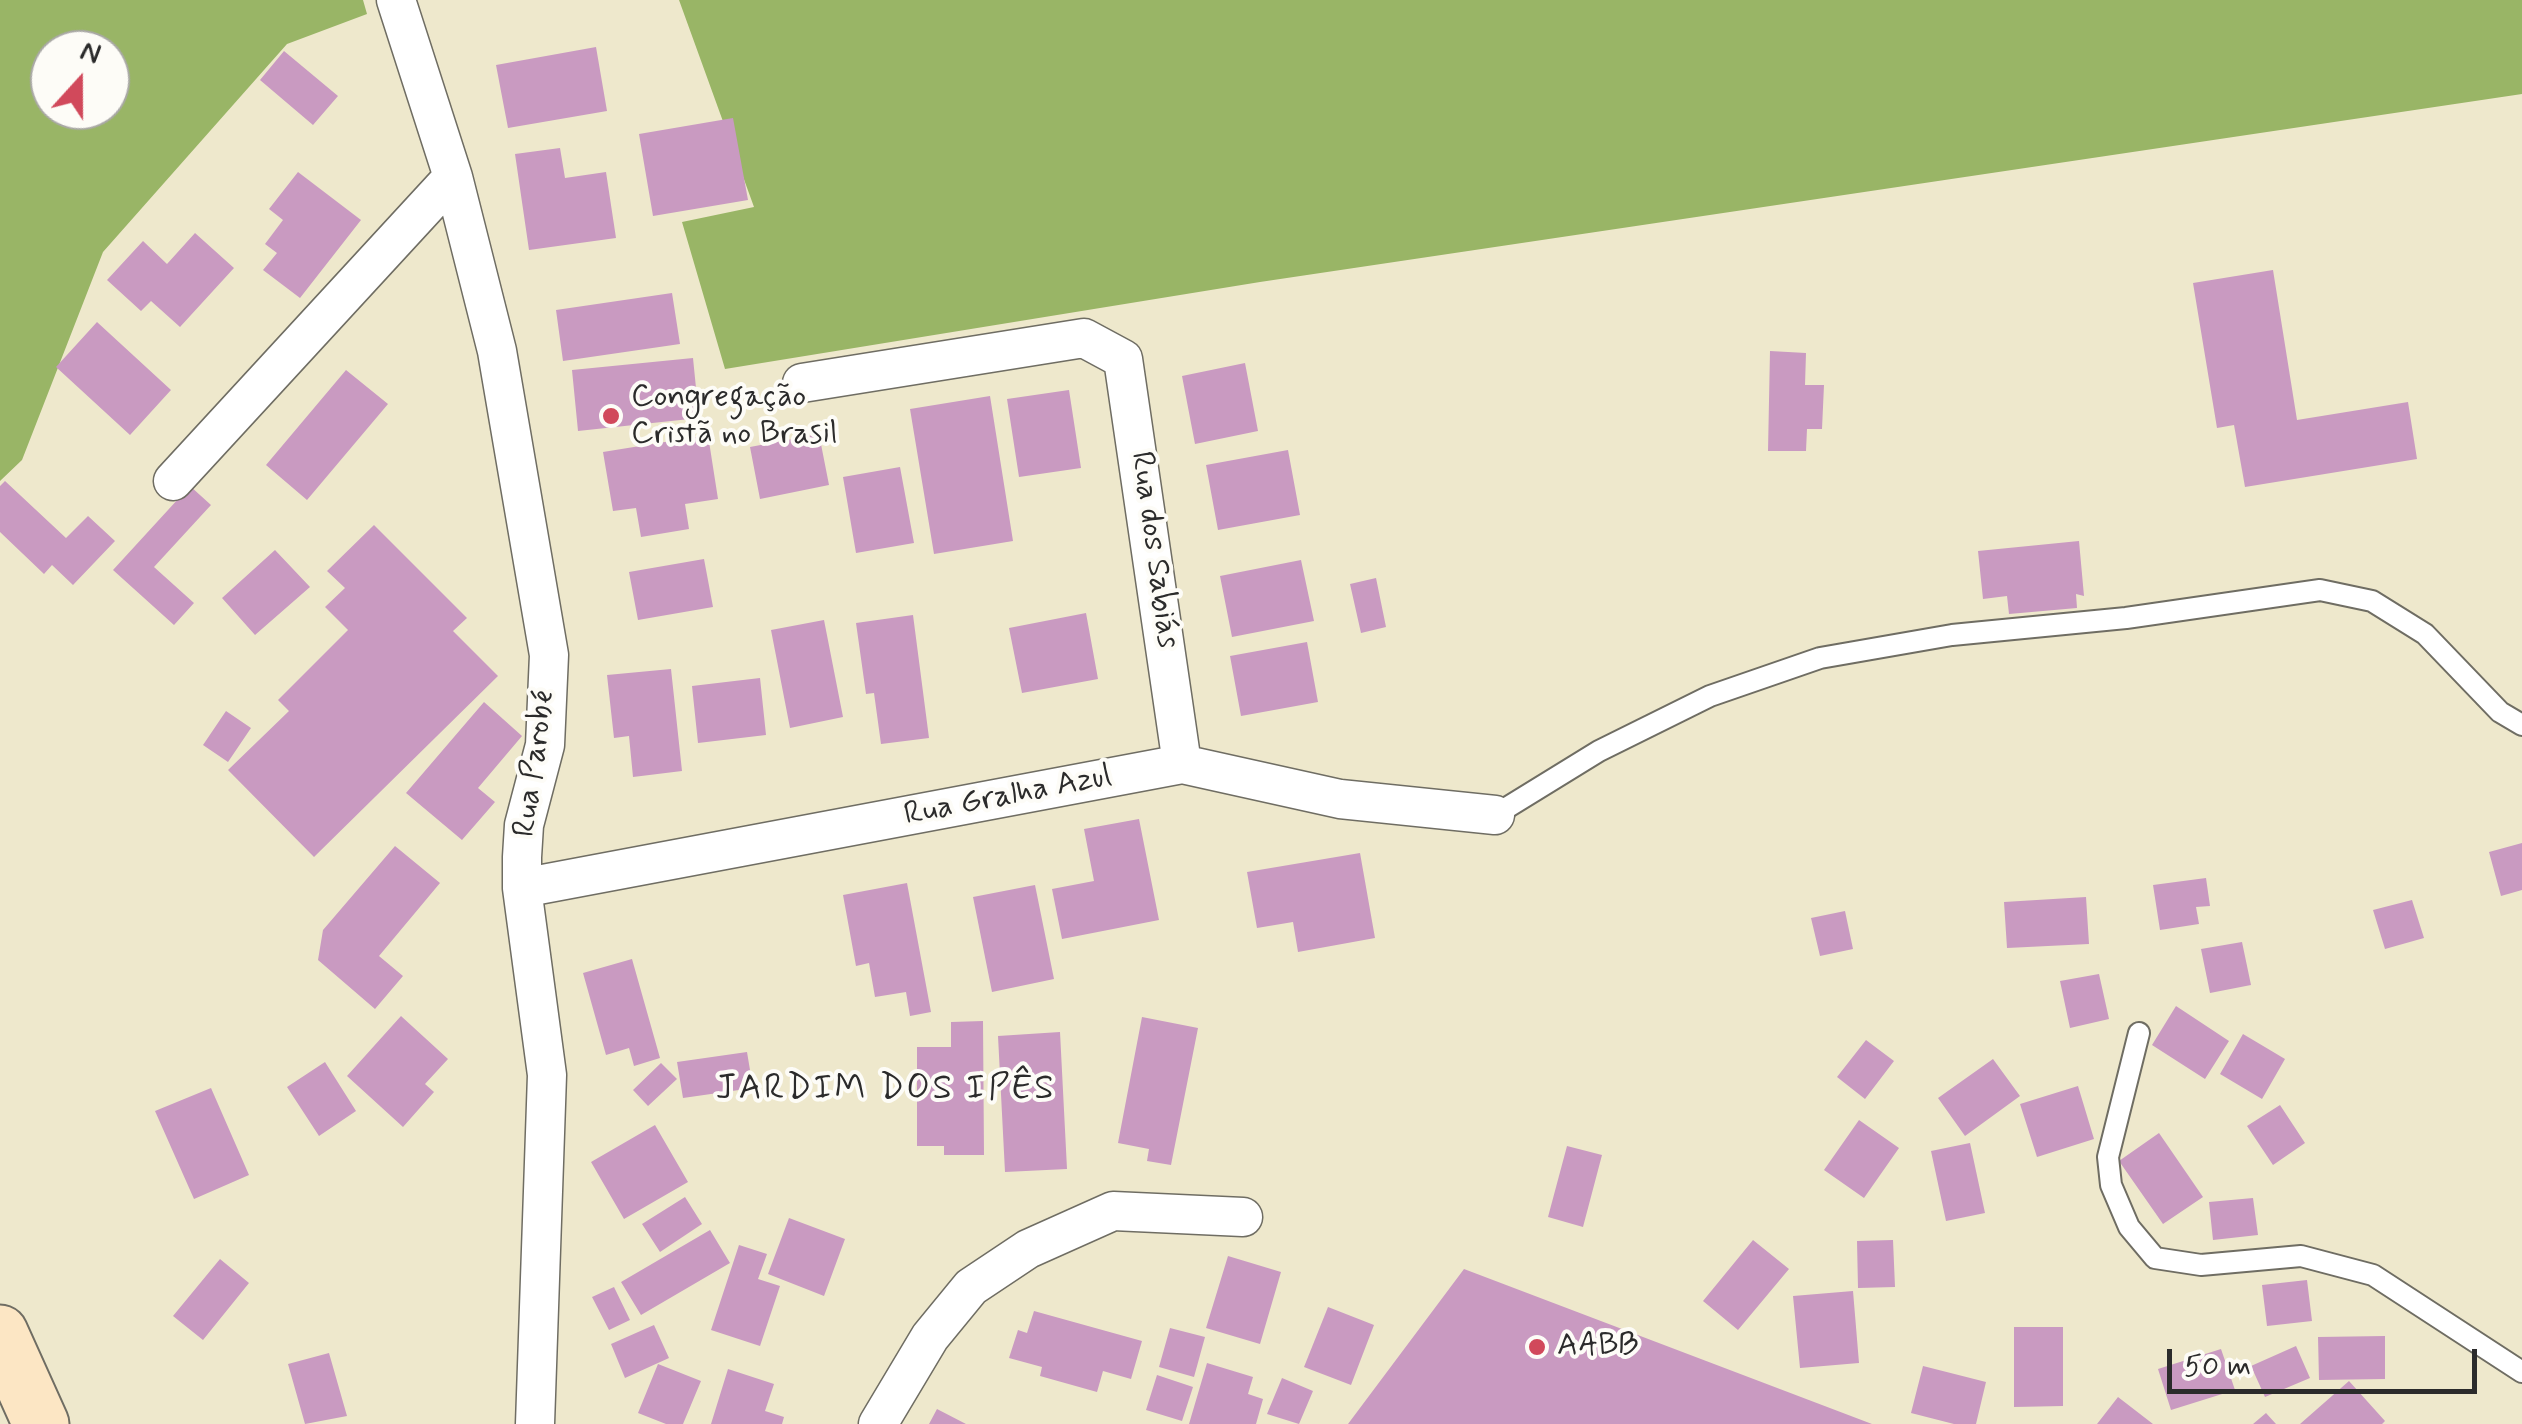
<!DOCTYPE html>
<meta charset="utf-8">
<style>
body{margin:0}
#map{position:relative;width:2522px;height:1424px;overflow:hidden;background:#eee8cc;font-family:Mynerve,sans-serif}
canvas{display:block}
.north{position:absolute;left:30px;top:30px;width:100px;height:100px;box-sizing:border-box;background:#fdfcf7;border:2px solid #a9a8a5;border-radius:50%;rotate:21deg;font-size:28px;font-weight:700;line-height:40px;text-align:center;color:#2b2b2b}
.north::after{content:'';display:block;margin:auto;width:35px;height:45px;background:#d1495b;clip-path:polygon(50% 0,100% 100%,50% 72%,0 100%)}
.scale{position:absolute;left:2167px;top:1349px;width:310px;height:45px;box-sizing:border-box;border:5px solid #2b2b2b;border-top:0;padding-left:12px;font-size:30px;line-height:35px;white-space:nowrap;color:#2b2b2b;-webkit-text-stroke:8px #fdfcf7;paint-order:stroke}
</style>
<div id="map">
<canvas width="2522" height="1424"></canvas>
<div class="north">N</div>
<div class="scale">50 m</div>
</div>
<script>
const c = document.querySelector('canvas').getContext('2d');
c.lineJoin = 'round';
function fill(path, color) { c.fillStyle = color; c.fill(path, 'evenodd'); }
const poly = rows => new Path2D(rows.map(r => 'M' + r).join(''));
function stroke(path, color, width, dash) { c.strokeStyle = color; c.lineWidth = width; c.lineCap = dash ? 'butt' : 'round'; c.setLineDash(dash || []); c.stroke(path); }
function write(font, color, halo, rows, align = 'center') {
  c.font = font + ' Mynerve,sans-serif'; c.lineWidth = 8; c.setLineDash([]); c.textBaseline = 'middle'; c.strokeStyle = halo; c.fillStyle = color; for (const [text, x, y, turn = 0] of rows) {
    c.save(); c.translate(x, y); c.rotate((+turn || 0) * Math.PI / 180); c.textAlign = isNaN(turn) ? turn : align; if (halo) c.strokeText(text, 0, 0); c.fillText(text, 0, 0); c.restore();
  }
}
fill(poly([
 [0,0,363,0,367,14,287,44,103,252,22,460,0,481],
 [50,50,110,50,110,110,50,110],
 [679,0,2522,0,2522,94,1260,282,725,369,682,222,754,207]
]), '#99b566');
fill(poly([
 [596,47,607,111,508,128,496,65],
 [284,51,338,96,313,125,260,80],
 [733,118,748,200,653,216,639,134],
 [560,148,565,178,606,172,616,238,529,250,515,154],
 [298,172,361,220,300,298,263,270,277,253,265,244,283,220,269,209],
 [195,233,234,268,180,327,151,301,141,311,107,280,143,241,167,264],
 [2273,270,2297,420,2408,402,2417,459,2245,487,2234,425,2217,428,2193,283],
 [672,293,680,344,563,361,556,310],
 [97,322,171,390,130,435,56,367],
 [1770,351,1806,353,1805,385,1824,385,1822,429,1807,429,1806,451,1768,451],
 [693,358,699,418,578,431,572,370],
 [1245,363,1258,431,1195,444,1182,376],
 [346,370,388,404,307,500,266,465],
 [1069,390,1081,468,1019,477,1007,399],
 [990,396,1013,541,934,554,910,409],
 [819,434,829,485,760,499,750,447],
 [708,435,718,499,685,504,689,529,641,537,636,508,613,511,603,452],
 [1288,450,1300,515,1218,530,1206,465],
 [900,467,914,543,856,553,843,477],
 [5,481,66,538,88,516,115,541,73,585,52,565,44,574,0,532,0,486],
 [190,486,211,505,154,567,194,603,174,625,113,570],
 [374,525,467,618,453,631,498,676,314,857,228,770,289,711,278,700,348,630,325,607,345,588,327,571],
 [2079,541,2084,596,2076,594,2077,608,2009,614,2007,596,1983,599,1978,551],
 [275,550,310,587,255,635,222,598],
 [704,559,713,607,638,620,629,572],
 [1301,560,1314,621,1232,637,1220,576],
 [1376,578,1386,627,1361,633,1350,584],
 [1086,613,1098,679,1022,693,1009,628],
 [913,615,929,738,881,744,874,693,866,694,856,623],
 [824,620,843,717,790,728,771,630],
 [1307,642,1318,702,1241,716,1230,656],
 [671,669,682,771,633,777,629,736,614,738,607,675],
 [760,678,766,735,698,743,692,686],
 [484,702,522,736,478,788,495,802,462,840,406,793],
 [226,711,251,728,228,762,203,745],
 [1139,819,1159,920,1062,939,1052,889,1094,881,1084,829],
 [2522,843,2522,890,2501,896,2489,852],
 [395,846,440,883,379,956,403,976,375,1009,318,960,323,930],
 [1360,853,1375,938,1298,952,1293,922,1257,928,1247,872],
 [2206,878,2210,906,2196,907,2199,924,2160,930,2153,885],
 [907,883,931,1012,910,1016,906,992,875,997,869,963,856,966,843,895],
 [1035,885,1054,979,992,992,973,897],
 [2086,897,2089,944,2007,948,2004,902],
 [2412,900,2424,938,2385,949,2373,910],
 [1845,911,1853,949,1820,956,1811,918],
 [2242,942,2251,985,2210,993,2201,949],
 [632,959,660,1058,634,1066,629,1048,606,1055,583,973],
 [2099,974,2109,1019,2070,1028,2060,981],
 [2176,1006,2229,1041,2205,1079,2152,1045],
 [401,1016,448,1059,425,1084,434,1092,403,1127,347,1076],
 [1142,1017,1198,1028,1171,1165,1147,1161,1149,1149,1118,1143],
 [983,1021,984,1155,944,1155,944,1146,917,1146,917,1047,951,1047,951,1022],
 [1060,1032,1067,1169,1005,1172,998,1036],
 [2243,1034,2285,1059,2262,1099,2220,1074],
 [1866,1040,1894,1061,1865,1099,1837,1077],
 [747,1052,753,1088,683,1098,677,1062],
 [1993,1059,2020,1096,1965,1136,1938,1098],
 [325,1062,356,1111,319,1136,287,1087],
 [661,1063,677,1079,648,1106,633,1090],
 [2078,1086,2094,1139,2037,1157,2020,1104],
 [211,1088,249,1175,194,1199,155,1111],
 [2280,1105,2305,1143,2273,1165,2247,1126],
 [1859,1120,1899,1148,1864,1198,1824,1170],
 [655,1125,688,1182,624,1219,591,1162],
 [2159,1133,2203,1197,2163,1224,2119,1161],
 [1970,1143,1985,1213,1946,1221,1931,1151],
 [1567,1146,1602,1155,1583,1227,1548,1217],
 [685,1197,702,1224,660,1252,642,1224],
 [2253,1198,2258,1235,2213,1240,2209,1202],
 [789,1218,845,1239,824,1296,768,1274],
 [710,1230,730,1263,641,1315,621,1282],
 [1753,1240,1789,1269,1738,1330,1703,1301],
 [1893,1240,1895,1287,1858,1288,1857,1241],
 [739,1245,767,1254,758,1279,780,1286,760,1346,711,1330],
 [1228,1256,1281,1272,1260,1344,1206,1328],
 [220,1259,249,1283,203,1340,173,1316],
 [1464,1269,1872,1424,1348,1424],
 [2307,1280,2312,1321,2267,1326,2262,1285],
 [614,1287,630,1320,609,1330,592,1297],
 [1853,1291,1859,1363,1800,1368,1793,1296],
 [1328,1307,1374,1325,1351,1385,1304,1367],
 [1034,1311,1142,1341,1131,1379,1103,1371,1097,1392,1040,1376,1042,1367,1009,1358,1018,1330,1027,1333],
 [654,1325,669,1358,625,1378,611,1344],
 [2014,1327,2063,1327,2063,1406,2014,1407],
 [1170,1328,1205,1337,1194,1377,1159,1367],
 [2385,1336,2385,1379,2319,1380,2318,1337],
 [2296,1346,2310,1378,2265,1397,2251,1366],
 [2221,1349,2235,1390,2171,1410,2158,1369],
 [329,1353,347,1416,305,1424,288,1364],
 [1207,1363,1253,1377,1248,1394,1263,1399,1256,1424,1189,1424],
 [658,1364,701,1381,683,1424,666,1424,638,1413],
 [1923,1366,1986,1382,1976,1424,1954,1424,1911,1413],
 [728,1369,774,1384,765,1411,784,1417,782,1424,711,1424],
 [1157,1375,1193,1387,1182,1421,1146,1410],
 [1282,1378,1313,1391,1299,1424,1267,1414],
 [2349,1381,2385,1421,2382,1424,2300,1424],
 [2118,1397,2153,1424,2097,1424],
 [937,1409,966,1424,929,1424],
 [2266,1413,2276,1424,2253,1424]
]), '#c99ac1');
const service = poly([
 [1495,815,1599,751,1710,696,1820,658,1952,635,2126,618,2320,590,2372,601,2425,634,2500,712,2522,725],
 [2139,1033,2108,1157,2111,1185,2129,1227,2155,1258,2201,1265,2301,1256,2373,1275,2522,1372]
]);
const minor = poly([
 [396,0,453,177,497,351,549,655,545,745,524,825,522,857,522,888,547,1075,535,1424],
 [802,383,1084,338,1123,359,1182,764],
 [173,481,453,177],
 [522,888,1182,764,1340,799,1495,815],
 [878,1424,930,1337,971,1287,1028,1249,1113,1211,1243,1217]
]);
const secondary = poly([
 [0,1333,41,1424]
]);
stroke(service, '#6f6d63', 24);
stroke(minor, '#6f6d63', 41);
stroke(secondary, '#6f6d63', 59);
stroke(service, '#fff', 20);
stroke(minor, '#fff', 38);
stroke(secondary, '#fce6c4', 55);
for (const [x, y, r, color] of [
 [611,416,10,"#d1495b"],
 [1537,1347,10,"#d1495b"]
]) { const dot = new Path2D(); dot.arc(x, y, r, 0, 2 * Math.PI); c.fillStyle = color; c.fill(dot); stroke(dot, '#fdfcf7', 4); }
write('32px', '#2b2b2b', '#fdfcf7', [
 ["Congregação",631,398],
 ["Cristã no Brasil",631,435],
 ["AABB",1557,1347]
], 'left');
write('32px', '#2b2b2b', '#fdfcf7', [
 ["Rua dos Sabiás",1153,550,82],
 ["Rua Parobé",536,764,-82],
 ["Rua Gralha Azul",1008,797,-11]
]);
c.letterSpacing = '2.5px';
write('35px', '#2b2b2b', '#fdfcf7', [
 ["JARDIM DOS IPÊS",886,1091]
]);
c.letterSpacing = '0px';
</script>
